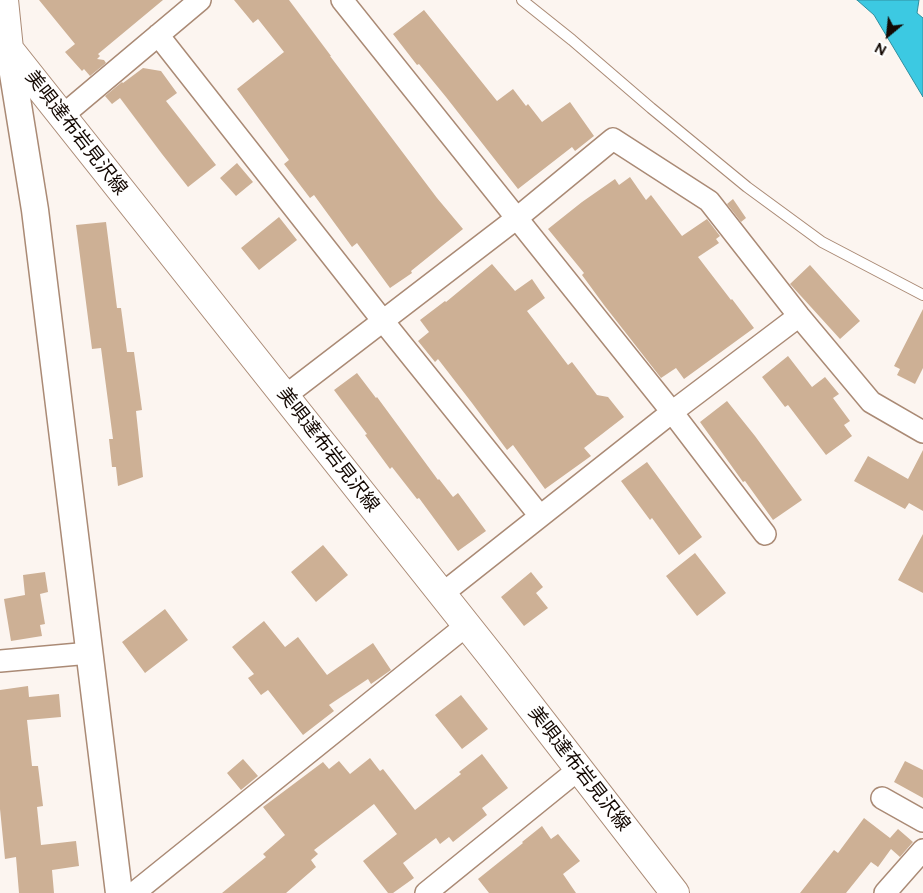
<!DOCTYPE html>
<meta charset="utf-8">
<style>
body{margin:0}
#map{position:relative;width:923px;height:893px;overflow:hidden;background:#fcf5f0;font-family:Figtree,sans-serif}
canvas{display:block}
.north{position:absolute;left:863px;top:10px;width:50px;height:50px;-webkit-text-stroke:4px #fff;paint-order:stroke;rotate:208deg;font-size:14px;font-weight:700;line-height:20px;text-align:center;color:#140903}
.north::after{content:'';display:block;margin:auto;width:18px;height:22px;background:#140903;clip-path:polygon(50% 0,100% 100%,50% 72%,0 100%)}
</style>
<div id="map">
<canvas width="923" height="893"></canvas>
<div class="north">N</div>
</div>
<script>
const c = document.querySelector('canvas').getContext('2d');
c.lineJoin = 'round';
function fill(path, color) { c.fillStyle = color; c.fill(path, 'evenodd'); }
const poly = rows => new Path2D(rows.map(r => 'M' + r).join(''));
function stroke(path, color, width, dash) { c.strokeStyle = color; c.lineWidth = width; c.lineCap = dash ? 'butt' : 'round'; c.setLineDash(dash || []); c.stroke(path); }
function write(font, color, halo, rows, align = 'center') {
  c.font = font + ' Figtree,"Noto Sans JP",sans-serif'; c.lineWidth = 4; c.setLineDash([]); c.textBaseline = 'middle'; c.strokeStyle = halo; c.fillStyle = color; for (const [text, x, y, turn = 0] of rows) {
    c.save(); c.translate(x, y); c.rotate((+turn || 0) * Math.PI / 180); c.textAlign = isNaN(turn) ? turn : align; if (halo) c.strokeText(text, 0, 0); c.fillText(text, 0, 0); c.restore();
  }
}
const water = poly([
 [857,0,919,0,917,13,923,18,923,97,874,15,857,0]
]);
fill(water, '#3cc9e2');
stroke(water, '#308f9f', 1);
fill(poly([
 [39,0,163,0,98,54,100,56,97,59,104,60,106,63,90,76,84,69,82,71,65,52,75,44],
 [234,0,289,0,331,56,330,56,437,198,463,229,411,271,412,273,390,288,357,243,352,247,314,195,310,198,284,164,289,160,237,89,284,52,258,19,253,23],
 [424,10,497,101,513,89,526,106,528,104,542,122,570,102,594,136,575,151,572,147,518,189,446,97,419,64,417,65,393,34],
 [143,68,161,71,177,93,166,101,216,165,188,187,162,154,120,98,112,104,105,96,122,82,123,83],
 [237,163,253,182,236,196,220,178],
 [630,177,646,200,651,195,682,236,707,219,720,236,716,239,719,243,698,257,731,300,732,299,754,328,684,379,676,368,661,378,604,305,582,275,584,273,548,229,582,202,615,179,619,185],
 [733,199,746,218,741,222,727,204],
 [279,217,297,240,259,270,241,248],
 [106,222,117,308,121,308,127,352,134,352,142,410,136,411,143,477,118,486,116,467,112,467,109,439,113,439,101,348,92,349,76,225],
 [492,264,515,291,532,279,545,298,527,311,568,365,572,362,597,395,608,397,624,417,584,448,591,456,545,489,513,445,507,450,472,403,438,359,435,362,418,341,429,332,420,320,445,301,446,302],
 [810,265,860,321,840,339,790,284],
 [923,309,923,368,915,384,897,375,900,369,894,366],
 [788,356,812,387,825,377,839,394,833,398,850,421,844,425,852,436,826,455,788,405,785,407,762,377],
 [357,373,376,398,377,397,438,480,439,479,453,497,458,493,486,531,458,551,419,498,417,499,392,467,390,469,365,435,367,434,334,390],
 [727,401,755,436,802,500,773,520,745,481,743,482,700,422],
 [923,450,923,511,909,503,905,509,854,481,868,456,908,479],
 [647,462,702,537,679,555,652,518,650,520,621,481],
 [923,534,923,593,898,580],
 [323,545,348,575,316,602,291,572],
 [695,553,726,593,697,616,666,576],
 [45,572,48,592,40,594,45,624,40,625,42,636,11,641,4,599,25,595,23,575],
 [531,572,543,587,536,593,548,608,524,626,501,597],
 [165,609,188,640,145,673,122,642],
 [264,621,285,647,298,637,327,675,373,643,391,670,371,684,368,679,329,705,334,711,303,735,268,690,261,695,248,678,254,674,232,647],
 [28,686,29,697,59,694,61,717,27,720,32,766,38,766,43,806,37,807,41,845,76,841,79,866,52,870,54,893,19,893,16,857,5,859,0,809,0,690],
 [461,695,488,729,462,749,435,715],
 [482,754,508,788,482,808,487,815,453,842,449,837,440,844,436,838,403,863,414,878,393,893,388,893,363,861,397,834,374,804,314,850,318,854,311,860,316,867,286,893,222,893,266,857,263,854,285,835,263,807,323,762,329,769,339,761,350,774,370,758,380,771,383,769,415,810,461,774,459,772],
 [243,759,258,776,241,790,227,773],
 [905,761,923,770,923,798,894,782],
 [864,818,890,838,898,829,913,842,900,857,891,849,878,867,871,862,846,893,800,893,834,850,838,853],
 [542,826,551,839,558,834,580,861,563,874,576,893,489,893,478,879,523,843,522,842]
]), '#cdb095');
const service = poly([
 [522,0,572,40,651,108,747,187,822,242,923,295]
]);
const minor = poly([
 [342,0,672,412,765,534],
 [158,35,383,321,540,516],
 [62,116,200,0],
 [285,396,517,218,613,139,709,201,799,316,871,402,923,432],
 [442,594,672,412,799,316],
 [0,661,90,653],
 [882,798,923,821],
 [134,893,467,625],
 [426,893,579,769],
 [885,893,923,850]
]);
const tertiary = poly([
 [1,50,9,49,35,210,119,893]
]);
const secondary = poly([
 [4,0,9,49,496,662,675,893]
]);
stroke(service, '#aa8a75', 12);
stroke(minor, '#aa8a75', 24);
stroke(tertiary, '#aa8a75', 29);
stroke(secondary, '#aa8a75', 30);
stroke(service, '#fff', 10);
stroke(minor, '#fff', 21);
stroke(tertiary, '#fff', 26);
stroke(secondary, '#fff', 28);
write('19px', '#140903', '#fff', [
 ["美唄達布岩見沢線",76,133,52],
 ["美唄達布岩見沢線",328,450,52],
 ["美唄達布岩見沢線",579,769,52]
]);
</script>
